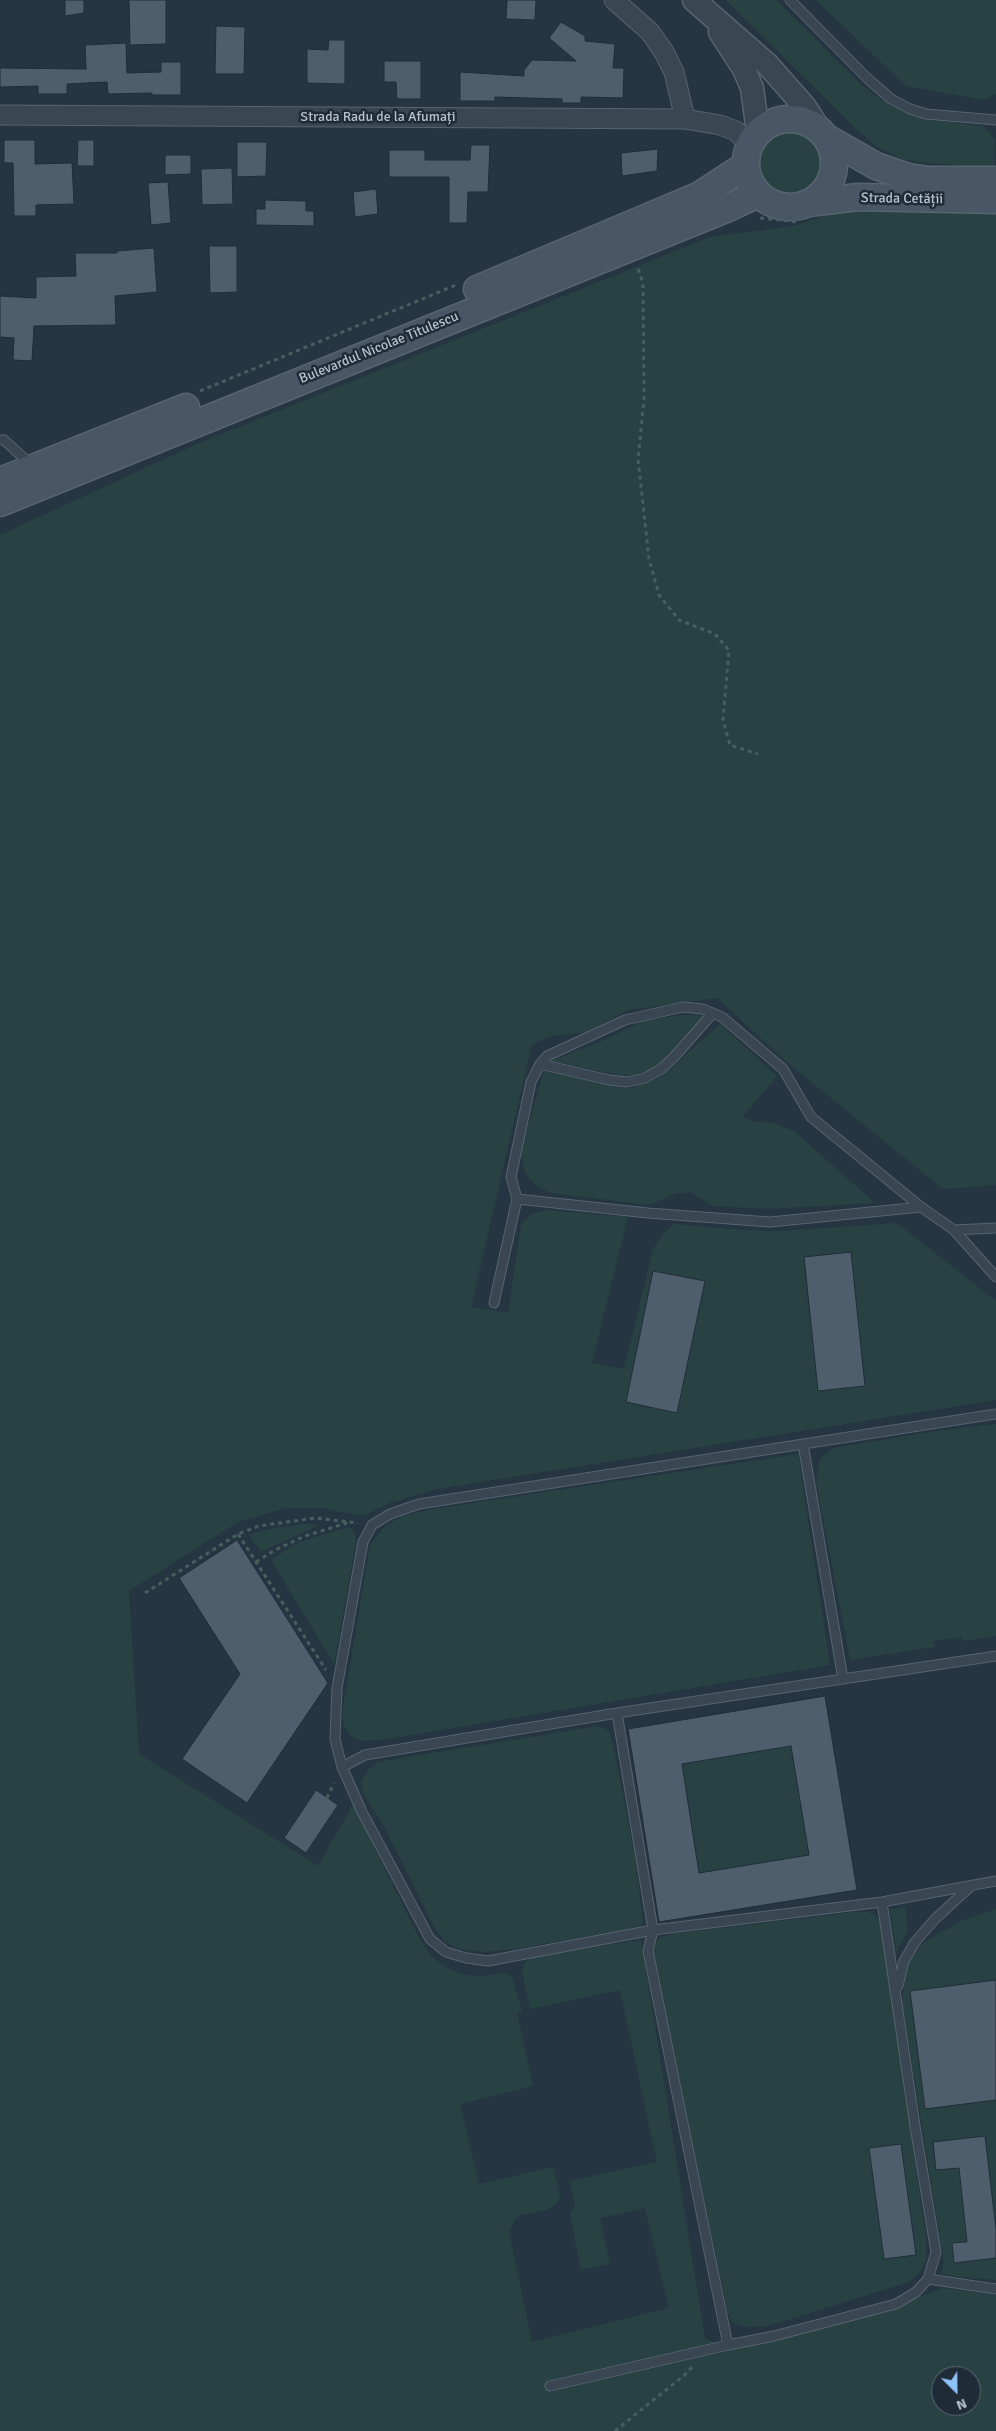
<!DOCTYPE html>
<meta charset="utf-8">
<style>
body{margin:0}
#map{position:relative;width:996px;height:2431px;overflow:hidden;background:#263542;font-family:Signika,sans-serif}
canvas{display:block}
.north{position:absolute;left:931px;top:2366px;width:50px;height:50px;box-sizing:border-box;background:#1f2b37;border:1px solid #5c6773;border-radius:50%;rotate:157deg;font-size:14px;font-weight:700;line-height:20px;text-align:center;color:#b7c1cc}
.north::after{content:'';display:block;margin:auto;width:18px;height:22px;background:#8ec2fa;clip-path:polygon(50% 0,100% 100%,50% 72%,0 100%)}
</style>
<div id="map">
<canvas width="996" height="2431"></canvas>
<div class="north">N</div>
</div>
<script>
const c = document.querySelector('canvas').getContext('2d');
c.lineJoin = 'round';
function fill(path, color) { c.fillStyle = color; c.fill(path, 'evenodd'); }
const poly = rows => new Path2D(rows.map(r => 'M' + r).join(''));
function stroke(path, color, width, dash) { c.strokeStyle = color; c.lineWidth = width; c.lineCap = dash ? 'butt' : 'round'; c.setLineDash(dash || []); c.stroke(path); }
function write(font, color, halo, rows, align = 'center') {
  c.font = font + ' Signika,sans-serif'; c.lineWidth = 5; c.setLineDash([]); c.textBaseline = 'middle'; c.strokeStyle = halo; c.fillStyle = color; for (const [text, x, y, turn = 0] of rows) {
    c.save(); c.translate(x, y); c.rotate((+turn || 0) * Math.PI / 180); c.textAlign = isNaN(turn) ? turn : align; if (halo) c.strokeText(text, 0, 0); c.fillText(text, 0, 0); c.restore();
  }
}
fill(poly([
 [726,0,776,0,861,85,890,106,924,119,982,126,990,132,995,141,994,169,904,160,878,147,857,130],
 [816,0,996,0,996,94,983,100,906,86],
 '757 163a32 32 0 1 1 64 0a32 32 0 1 1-64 0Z',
 [843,209,996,212,996,1185,943,1189,788,1063,717,998,628,1010,586,1032,551,1036,532,1044,471,1307,508,1313,521,1225,532,1214,546,1210,628,1217,592,1363,624,1369,653,1249,663,1234,674,1224,745,1230,783,1231,897,1223,996,1301,996,1400,437,1489,392,1502,363,1516,321,1508,286,1508,238,1522,129,1591,139,1754,318,1866,353,1805,416,1932,430,1955,447,1968,464,1975,481,1976,505,1973,512,1977,522,2011,517,2012,533,2086,460,2104,479,2184,553,2167,560,2196,557,2204,546,2210,521,2215,515,2219,509,2232,532,2342,669,2308,645,2208,600,2218,610,2264,581,2270,570,2214,575,2205,570,2181,657,2162,620,1990,530,2009,522,1972,524,1963,531,1957,641,1940,705,2338,731,2350,891,2311,921,2296,943,2288,996,2295,996,2431,0,2431,0,535,197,444,710,237,794,226],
 [851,1252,865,1385,818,1391,804,1257],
 [941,2376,971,2376,971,2406,941,2406],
 [683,1015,703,1015,667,1058,652,1069,636,1075,619,1075,550,1061,600,1042,643,1021],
 [720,1024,777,1076,742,1117,758,1122,773,1123,794,1131,875,1203,766,1209,713,1206,690,1192,674,1194,650,1205,550,1193,534,1184,524,1171,521,1149,544,1071,628,1089,661,1077],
 [996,1424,996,1636,963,1641,962,1637,933,1641,934,1647,850,1660,816,1481,820,1459,834,1448,936,1431],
 [798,1454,830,1665,387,1739,362,1741,351,1736,344,1726,342,1714,370,1545,384,1527,402,1516,433,1509],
 [310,1523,318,1526,261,1552,249,1535,263,1530],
 [348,1527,354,1531,356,1541,334,1664,271,1560,299,1542],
 [597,1726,606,1729,611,1736,614,1749,635,1857,643,1921,640,1927,515,1949,486,1952,460,1949,445,1942,434,1927,383,1824,364,1795,361,1783,367,1771,378,1762],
 [791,1746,809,1855,699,1873,682,1764],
 [905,1907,908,1931,896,1952,890,1909],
 [996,1909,996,2280,960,2277,941,2273,944,2263,902,2001,905,1979,911,1958,924,1942,961,1921],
 [855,1912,868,1912,876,1916,880,1923,926,2238,926,2261,920,2272,909,2282,768,2326,745,2327,732,2322,728,2313,654,1956,654,1945,660,1938,672,1934],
 [901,2144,916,2255,884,2259,869,2149]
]), '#284243');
const building = poly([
 [65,0,84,0,84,13,65,16,65,0],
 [129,0,166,0,166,44,130,45,129,0],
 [507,0,536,0,535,20,506,19,507,0],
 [561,22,585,36,585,41,615,44,613,68,624,68,623,98,581,97,581,103,562,103,562,99,495,97,495,101,460,101,460,72,524,76,524,70,532,60,576,61,549,38,561,22],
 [216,26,245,27,244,74,215,74,216,26],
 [329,40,345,40,345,84,307,83,307,49,328,50,329,40],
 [126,43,127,73,161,72,161,62,181,62,181,95,152,95,152,93,108,94,107,82,67,84,67,94,38,94,38,86,0,87,0,68,86,69,85,45,126,43],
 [384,61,421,61,421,99,397,99,396,82,384,82,384,61],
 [4,140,35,140,35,164,72,163,74,204,36,205,36,216,14,216,13,163,4,163,4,140],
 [78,140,94,140,94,166,77,166,78,140],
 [237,142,267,142,266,176,237,177,237,142],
 [471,145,490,145,488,192,468,192,467,223,449,223,449,177,389,177,389,150,425,150,425,160,470,160,471,145],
 [658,149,657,171,622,176,621,153,658,149],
 [165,155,191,155,191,174,165,175,165,155],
 [232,168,233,204,202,205,201,169,232,168],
 [168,182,171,223,151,225,148,183,168,182],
 [376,189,378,214,355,217,353,192,376,189],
 [265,200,306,201,306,211,314,211,314,226,256,225,256,209,265,209,265,200],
 [209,246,237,246,237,292,210,293,209,246],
 [154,248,157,292,115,296,116,325,34,326,32,361,13,360,14,338,0,337,0,296,36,298,36,277,76,276,75,253,117,253,117,251,154,248],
 [851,1252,865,1386,818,1391,804,1257,851,1252],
 [653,1271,705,1281,677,1413,626,1402,653,1271],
 [237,1540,328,1683,247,1803,182,1759,240,1674,179,1578,237,1540],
 [825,1696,857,1890,659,1922,628,1729,825,1696],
 [791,1746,809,1855,699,1873,682,1764,791,1746],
 [316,1790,338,1805,306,1853,284,1838,316,1790],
 [996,1980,996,2100,925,2109,910,1991,996,1980],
 [985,2136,996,2229,996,2258,954,2263,952,2243,967,2242,959,2168,936,2170,933,2142,985,2136],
 [901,2144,916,2255,884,2259,869,2148,901,2144]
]);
fill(building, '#4f5e6d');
stroke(building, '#212d39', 1);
const service = poly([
 [790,0,867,78,891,99,910,109,926,114,996,120],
 [0,440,4,440,26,460],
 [540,1064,609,1080,627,1082,645,1078,661,1069,674,1057,713,1013],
 [517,1199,648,1213,770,1222,921,1207],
 [954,1230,996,1228],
 [494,1303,517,1199,511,1177,531,1082,540,1064,547,1056,625,1020,683,1007,703,1009,722,1017,783,1069,811,1117,921,1207,954,1230,996,1277],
 [996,1414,419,1504,390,1514,372,1525,363,1542,337,1688,335,1739,342,1767,362,1812,430,1939,446,1952,466,1958,488,1961,653,1930,882,1902,996,1881],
 [803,1444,843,1679],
 [617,1713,653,1930,648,1951,728,2345],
 [342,1767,365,1755,617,1713,996,1656],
 [898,1986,904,1961,915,1942,935,1919,971,1886],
 [928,2279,996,2289],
 [550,2386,728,2345,774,2336,896,2304,916,2292,928,2279,936,2252,915,2126,882,1902]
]);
const minor = poly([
 [614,0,650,32,664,52,674,72,685,119],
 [0,115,685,119,720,125,736,131,749,144]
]);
const tertiary = poly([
 [694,0,768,65,805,107,819,129],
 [720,32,744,69,752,88,758,132]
]);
const secondary = poly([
 '746 163a44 44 0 1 1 88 0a44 44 0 1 1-88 0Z',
 [827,138,876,166,908,177,929,180,996,180],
 [808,203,858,197,996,200],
 [477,289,700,195,746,165],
 [0,481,186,407],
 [0,503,726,209,758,194]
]);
stroke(service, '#58646f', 11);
stroke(minor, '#58646f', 21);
stroke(tertiary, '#58646f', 25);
stroke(secondary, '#58646f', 29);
stroke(poly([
 [760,218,799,222],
 [638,269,643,283,644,400,638,459,649,559,659,595,679,620,715,634,729,650,723,720,730,745,758,754],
 [200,391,456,285],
 [238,1534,326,1670],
 [256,1562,275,1550,305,1536,347,1523],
 [145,1593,238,1534,259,1526,315,1518,358,1523],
 [327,1798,334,1783],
 [615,2431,687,2373,693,2366]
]), '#465f5f', 3, [4, 4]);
stroke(service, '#3a4652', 9);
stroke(minor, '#3a4652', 19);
stroke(tertiary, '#3a4652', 22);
stroke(secondary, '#485665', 26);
write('14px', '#b7c1cc', '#1f2b37', [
 ["Strada Radu de la Afumați",378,117],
 ["Strada Cetății",902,199,1],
 ["Bulevardul Nicolae Titulescu",379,348,-22]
]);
</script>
